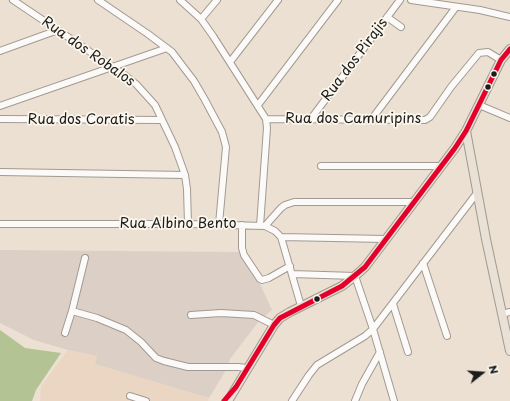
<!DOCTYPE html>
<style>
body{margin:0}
#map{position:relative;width:510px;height:401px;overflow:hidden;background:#ece0d2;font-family:"Playpen Sans",sans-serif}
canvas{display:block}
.north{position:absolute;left:462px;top:353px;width:40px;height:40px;-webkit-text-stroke:3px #fbf7ec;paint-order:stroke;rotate:73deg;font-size:11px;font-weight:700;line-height:16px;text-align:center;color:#1c1c1c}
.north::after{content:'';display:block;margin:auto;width:14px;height:18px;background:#1c1c1c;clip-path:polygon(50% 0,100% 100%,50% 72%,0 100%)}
</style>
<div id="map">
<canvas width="510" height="401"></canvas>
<div class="north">N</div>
</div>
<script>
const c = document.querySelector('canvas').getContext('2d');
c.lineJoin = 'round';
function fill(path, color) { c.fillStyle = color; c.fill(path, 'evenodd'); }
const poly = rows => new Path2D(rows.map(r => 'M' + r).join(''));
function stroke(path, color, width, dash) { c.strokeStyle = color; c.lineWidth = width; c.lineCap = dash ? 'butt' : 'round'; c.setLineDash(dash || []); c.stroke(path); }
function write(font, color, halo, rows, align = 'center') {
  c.font = font + ' "Playpen Sans",sans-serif'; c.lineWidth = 3.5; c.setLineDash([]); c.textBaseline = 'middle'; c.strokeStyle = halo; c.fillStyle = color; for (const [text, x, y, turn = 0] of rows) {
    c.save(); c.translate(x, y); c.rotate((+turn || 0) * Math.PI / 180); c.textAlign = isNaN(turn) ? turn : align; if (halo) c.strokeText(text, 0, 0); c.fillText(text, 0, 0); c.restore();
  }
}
fill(poly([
 [68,350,97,356,95,364,209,398,208,401,40,401,41,386]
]), '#ebd6c4');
fill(poly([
 [0,250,239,252,260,284,272,310,259,321,230,359,226,370,209,398,95,364,97,356,68,350,34,340,0,323]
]), '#dccfc5');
fill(poly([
 [0,330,25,348,61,353,36,390,32,401,0,401]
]), '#b3c394');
const minor = poly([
 [13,0,126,76,136,84,155,105,175,147,185,175,187,189,188,224],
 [98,0,148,34,172,52,194,81,205,100,222,132,226,147,219,224],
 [180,0,201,19,213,36,266,119,267,128,260,226],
 [411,0,480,10,510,17],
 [387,17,401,27],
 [201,19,217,0],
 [0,51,58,30],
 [230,62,278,0],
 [258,105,338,0],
 [479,105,510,118],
 [0,106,167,48],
 [0,119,162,120],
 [266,119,425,120,430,117,451,87,479,53,488,52,501,60],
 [310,120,400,0],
 [371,120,456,7],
 [321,166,442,166],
 [0,172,185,175],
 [0,224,188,224,265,226,275,231,281,237,301,306],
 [242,225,242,248,244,255,260,279,262,280,269,278,290,266],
 [265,226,281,208,285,205,294,202,414,202],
 [281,237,386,239],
 [85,258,72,311,97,318,126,330,141,342,156,358,164,361,188,367,238,367,247,368],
 [423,263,447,336],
 [292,274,355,276,373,329,394,401],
 [393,304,408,352],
 [502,314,510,312],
 [191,315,221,313,254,315,274,325],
 [65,333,72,311],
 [130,396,146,401],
 [292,401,309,375,317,365,365,336,373,329,477,193],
 [355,401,362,384,380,352]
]);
const major = poly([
 [466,131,486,239,510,351],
 [228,401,274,325,280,318,290,312,342,286,355,276,365,267,455,148,466,131,501,60,510,49]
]);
stroke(minor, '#a19a92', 8);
stroke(major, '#a19a92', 10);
stroke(minor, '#fcfaf8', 6);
stroke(major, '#e9e1d5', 8);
stroke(poly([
 [224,401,236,387,274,325,280,318,342,286,365,267,455,148,466,131,501,60,510,49]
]), '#e4002b', 5);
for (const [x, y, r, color] of [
 [494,74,3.5,"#1c1c1c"],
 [488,87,3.5,"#1c1c1c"],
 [317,299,3.5,"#1c1c1c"]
]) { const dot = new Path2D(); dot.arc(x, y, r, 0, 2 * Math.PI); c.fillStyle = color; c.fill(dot); stroke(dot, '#fbf7ec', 1.5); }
write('14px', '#1c1c1c', '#fbf7ec', [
 ["Rua dos Robalos",88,52,35],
 ["Rua dos Pirajis",355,60,-53],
 ["Rua dos Camuripins",353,119],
 ["Rua dos Coratis",81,120],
 ["Rua Albino Bento",178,224]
]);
</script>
